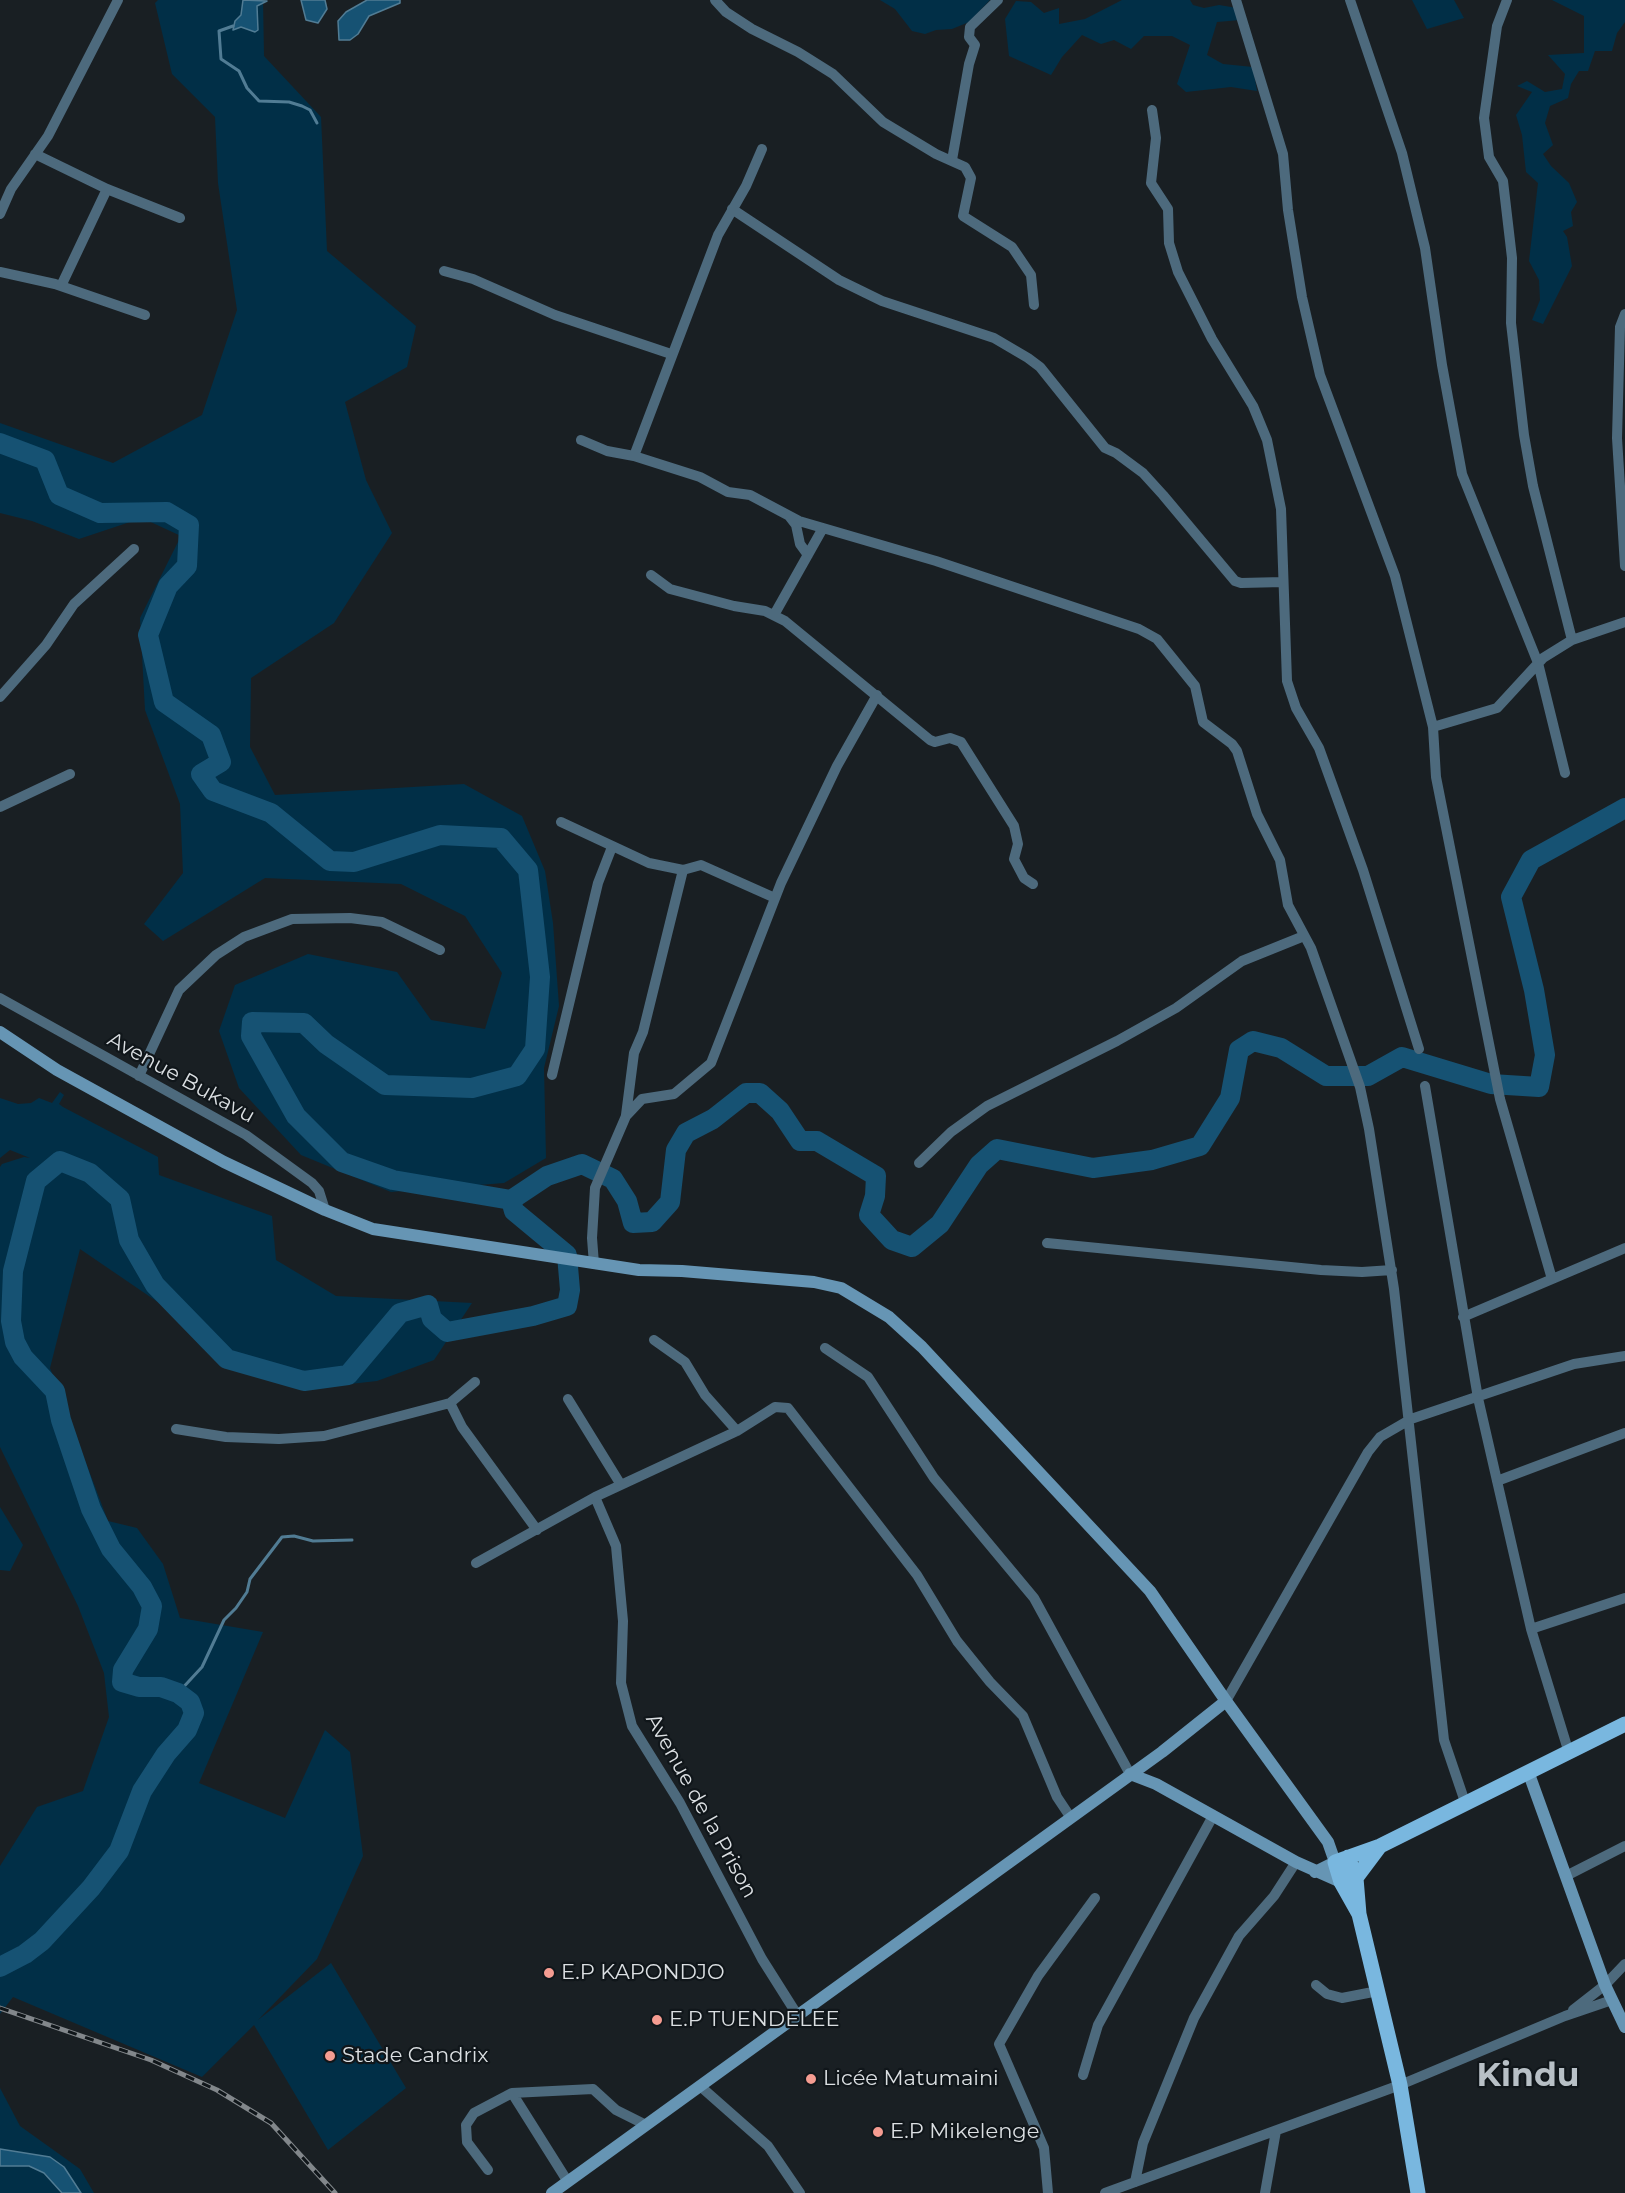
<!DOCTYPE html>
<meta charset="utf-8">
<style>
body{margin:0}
canvas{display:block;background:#191f23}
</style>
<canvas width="1625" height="2193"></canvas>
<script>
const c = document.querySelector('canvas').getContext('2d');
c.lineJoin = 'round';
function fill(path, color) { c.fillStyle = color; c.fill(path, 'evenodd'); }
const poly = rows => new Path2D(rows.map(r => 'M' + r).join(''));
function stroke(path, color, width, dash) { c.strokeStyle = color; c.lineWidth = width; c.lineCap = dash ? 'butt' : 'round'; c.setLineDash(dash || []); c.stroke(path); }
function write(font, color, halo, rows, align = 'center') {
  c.font = font + ' Montserrat,sans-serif'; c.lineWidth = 4.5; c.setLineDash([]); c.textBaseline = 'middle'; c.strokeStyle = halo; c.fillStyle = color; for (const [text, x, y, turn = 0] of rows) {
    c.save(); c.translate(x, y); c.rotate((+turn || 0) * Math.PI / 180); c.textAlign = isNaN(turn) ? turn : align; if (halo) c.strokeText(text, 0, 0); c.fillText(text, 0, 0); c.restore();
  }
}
fill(poly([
 [158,0,263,0,264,56,321,117,327,251,416,326,407,367,345,402,366,480,392,533,334,623,251,678,250,747,275,795,464,784,522,816,545,871,553,923,559,1006,544,1068,546,1158,504,1183,391,1192,301,1155,239,1088,219,1031,235,985,308,954,397,972,431,1020,485,1029,502,973,465,916,401,884,265,878,163,941,144,924,183,873,180,804,145,710,140,618,181,536,142,518,79,539,32,521,0,513,0,423,113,463,202,415,237,310,218,183,215,117,172,74,155,3],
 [880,0,990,0,969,22,952,29,936,30,925,34,912,31,895,9],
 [1122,0,1190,0,1193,5,1204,8,1219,5,1237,8,1240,20,1217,22,1207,55,1223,64,1253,67,1257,91,1231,87,1186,92,1177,84,1190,45,1172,36,1144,36,1131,49,1114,40,1101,44,1082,35,1062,57,1051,75,1009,56,1005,19,1016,1,1031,2,1044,13,1059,8,1059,24,1085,19],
 [1412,0,1454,0,1464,18,1427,29],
 [1552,0,1625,0,1625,22,1617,33,1612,51,1595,51,1588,71,1579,71,1571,84,1568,98,1550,106,1545,123,1553,145,1543,154,1551,166,1569,183,1577,202,1571,212,1573,226,1563,231,1567,237,1572,266,1543,324,1532,320,1540,300,1539,280,1529,261,1538,183,1526,172,1522,135,1516,115,1532,92,1517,86,1527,81,1545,92,1562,89,1565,74,1548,55,1584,53,1584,16],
 [60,1092,64,1095,59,1104,63,1107,158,1157,159,1175,272,1216,276,1260,336,1296,472,1303,434,1360,377,1381,314,1388,203,1349,165,1307,80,1249,50,1368,108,1521,137,1528,163,1564,180,1618,263,1632,199,1783,285,1818,325,1730,350,1752,363,1856,317,1959,258,2020,331,1963,406,2088,328,2150,254,2025,202,2077,13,1997,0,2014,0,1866,37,1807,83,1791,109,1717,104,1673,78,1606,0,1447,0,1167,2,1164,24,1157,30,1158,10,1150,0,1158,0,1098,18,1104,31,1103,39,1098,52,1103],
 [0,1507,23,1545,10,1571,0,1570],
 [0,2088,20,2126,80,2169,94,2193,0,2193]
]), '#012f47');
const water = poly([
 [243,0,267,1,257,6,258,30,255,32,241,27,233,30,235,21,241,15,243,0],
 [301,0,325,0,327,9,318,23,306,20,301,0],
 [367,0,400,0,400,3,369,16,358,34,350,40,339,40,338,21,346,12,367,0],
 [0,2149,50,2157,64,2167,81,2193,62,2193,44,2173,29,2166,0,2166,0,2149]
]);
fill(water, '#165273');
stroke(water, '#517c94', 1.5);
stroke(poly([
 [233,26,219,31,221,59,239,71,247,88,259,101,289,102,302,106,310,110,317,123],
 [178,1693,202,1667,224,1620,236,1608,247,1592,250,1579,282,1537,294,1536,313,1541,352,1540]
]), '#517c94', 3);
stroke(poly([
 [0,443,45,460,59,495,100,513,167,512,189,525,187,566,168,586,148,635,164,702,211,735,221,762,201,774,213,791,271,813,330,861,354,862,440,835,501,838,528,870,540,977,535,1049,517,1076,472,1088,385,1085,326,1044,304,1023,252,1022,251,1036,296,1116,342,1162,393,1180,511,1200],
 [0,1967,25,1954,42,1941,91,1888,119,1851,142,1791,166,1754,187,1730,194,1713,190,1702,178,1693,161,1687,139,1687,122,1682,123,1670,148,1629,152,1606,142,1587,111,1549,91,1509,61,1420,55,1391,23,1357,15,1342,11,1321,13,1271,36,1181,60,1161,90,1173,120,1199,129,1240,155,1285,227,1359,304,1381,348,1375,400,1313,428,1305,432,1319,447,1332,533,1316,567,1306,570,1290,567,1255,514,1211,511,1200,547,1176,582,1164,613,1179,627,1201,633,1223,652,1222,670,1202,676,1150,686,1133,713,1119,746,1093,760,1093,780,1111,800,1141,817,1141,876,1176,875,1196,869,1215,892,1240,912,1247,940,1224,979,1165,997,1149,1093,1168,1152,1160,1200,1146,1230,1098,1239,1050,1253,1041,1281,1048,1326,1076,1368,1076,1402,1057,1491,1084,1539,1087,1545,1055,1534,990,1511,897,1531,860,1625,808]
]), '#165273', 20);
stroke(poly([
 [715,0,726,12,752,29,798,52,833,74,883,122,936,154,965,167,971,178,963,216,1012,247,1031,275,1034,305],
 [1236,0,1283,154,1288,210,1302,297,1320,375,1395,576,1433,727,1436,777,1500,1099,1552,1279],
 [1350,0,1402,153,1425,248,1442,365,1462,474,1538,663,1565,773],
 [1507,0,1497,26,1484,118,1489,157,1503,181,1512,258,1511,323,1524,435,1533,486,1572,640],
 [1152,110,1156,138,1151,183,1168,209,1169,243,1178,272,1212,339,1253,406,1267,440,1281,509,1287,681,1296,708,1319,748,1363,870,1419,1049],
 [35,154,107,189,180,218],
 [952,160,969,64,975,45,969,37,970,27,998,0],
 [732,209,839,280,882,301,994,338,1028,358,1040,367,1105,448,1116,453,1143,473,1163,495,1235,581,1241,583,1283,582],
 [0,214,11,189,48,136,118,0],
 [444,271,473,279,555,315,671,354],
 [0,272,55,284,145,315],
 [61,286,107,189],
 [1625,314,1620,327,1617,438,1625,566],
 [581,440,607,451,634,456,700,477,728,492,750,495,799,521,936,561,1139,629,1157,639,1195,686,1203,722,1232,744,1237,751,1257,814,1280,860,1288,905,1311,948,1360,1087,1369,1129,1394,1289,1444,1740,1465,1802],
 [634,456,718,235,746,186,762,149],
 [789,516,796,525,800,544,808,555],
 [651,575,670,589,734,606,765,611,785,621,930,740,935,742,950,738,961,742,1014,826,1018,844,1014,859,1024,878,1033,884],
 [774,615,823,528],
 [0,697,46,645,74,604,134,549],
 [1433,727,1497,708,1543,658,1572,640,1625,622],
 [0,807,70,774],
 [561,822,649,863,683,870,701,865,775,898],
 [0,998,246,1135,312,1183,319,1191,325,1210],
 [552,1075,598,883,612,847],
 [139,1076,179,990,216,955,244,937,292,919,350,918,382,922,440,950],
 [1425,1086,1478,1398,1531,1629,1569,1753],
 [626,1115,634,1053,643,1032,683,870],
 [919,1163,951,1132,987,1106,1117,1041,1176,1008,1242,961,1304,936],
 [1047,1243,1321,1270,1362,1272,1392,1270],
 [594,1264,592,1238,595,1188,626,1116,642,1099,674,1094,711,1063,781,883,837,766,877,695],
 [1463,1317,1625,1248],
 [654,1340,685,1362,705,1395,737,1431],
 [825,1348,868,1377,934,1478,1034,1598,1130,1774],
 [568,1399,621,1485],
 [450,1403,462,1427,537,1530],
 [176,1429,226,1437,279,1439,324,1436,450,1403,475,1382],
 [1497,1481,1625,1433],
 [595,1497,616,1546,623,1621,621,1683,632,1726,680,1803,762,1959,798,2016],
 [476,1563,595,1497,737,1431,775,1407,788,1408,917,1575,957,1641,990,1682,1023,1716,1057,1797,1071,1818],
 [1531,1629,1625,1598],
 [1226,1701,1368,1452,1380,1437,1411,1419,1574,1364,1625,1356],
 [1566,1876,1625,1846],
 [1316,1985,1327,1994,1342,1998,1378,1991],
 [1573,2010,1605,1985,1625,1964],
 [1083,2075,1098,2025,1213,1816],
 [700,2086,768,2146,800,2193],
 [512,2093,568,2182],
 [488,2170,467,2142,466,2125,474,2113,512,2093,593,2089,616,2110,646,2125],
 [1135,2182,1143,2143,1194,2018,1239,1936,1274,1896,1296,1862],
 [1048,2193,1044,2148,999,2044,1038,1976,1095,1898],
 [1105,2193,1400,2085,1565,2016,1612,2000],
 [1265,2193,1276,2131]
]), '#4d6a7d', 10);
stroke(poly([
 [0,1032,57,1070,224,1162,325,1210,373,1229,639,1270,682,1271,814,1282,841,1288,889,1317,922,1347,1150,1591,1226,1701,1328,1842,1335,1862,1315,1872],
 [1130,1774,1156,1784,1296,1862,1341,1882],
 [1529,1774,1605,1985,1625,2027],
 [552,2193,1162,1752,1226,1701]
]), '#6695b4', 12);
stroke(poly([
 [1348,1857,1356,1878,1359,1914,1400,2085,1418,2193],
 [1348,1880,1356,1878,1380,1846],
 [1359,1914,1341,1882,1335,1862,1380,1846,1625,1724]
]), '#79b7df', 15);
const rail = poly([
 [0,2008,151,2060,217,2090,271,2123,335,2193]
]);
stroke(rail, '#82878b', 5);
stroke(rail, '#10161a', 3, [9]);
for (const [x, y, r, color] of [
 [549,1973,6,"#f59c91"],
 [657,2020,6,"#f59c91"],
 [330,2056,6,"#f59c91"],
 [811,2079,6,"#f59c91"],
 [878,2132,6,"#f59c91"]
]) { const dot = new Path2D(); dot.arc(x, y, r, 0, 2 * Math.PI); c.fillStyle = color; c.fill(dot); stroke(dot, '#10161a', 2); }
write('21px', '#dbdfe2', '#10161a', [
 ["Avenue Bukavu",181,1078,29],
 ["Avenue de la Prison",701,1806,61]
]);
write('21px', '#dbdfe2', '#10161a', [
 ["E.P KAPONDJO",561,1973],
 ["E.P TUENDELEE",669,2020],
 ["Stade Candrix",342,2056],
 ["Licée Matumaini",823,2079],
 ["E.P Mikelenge",890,2132]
], 'left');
write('bold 33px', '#b8c0c6', '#10161a', [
 ["Kindu",1528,2076]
]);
</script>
